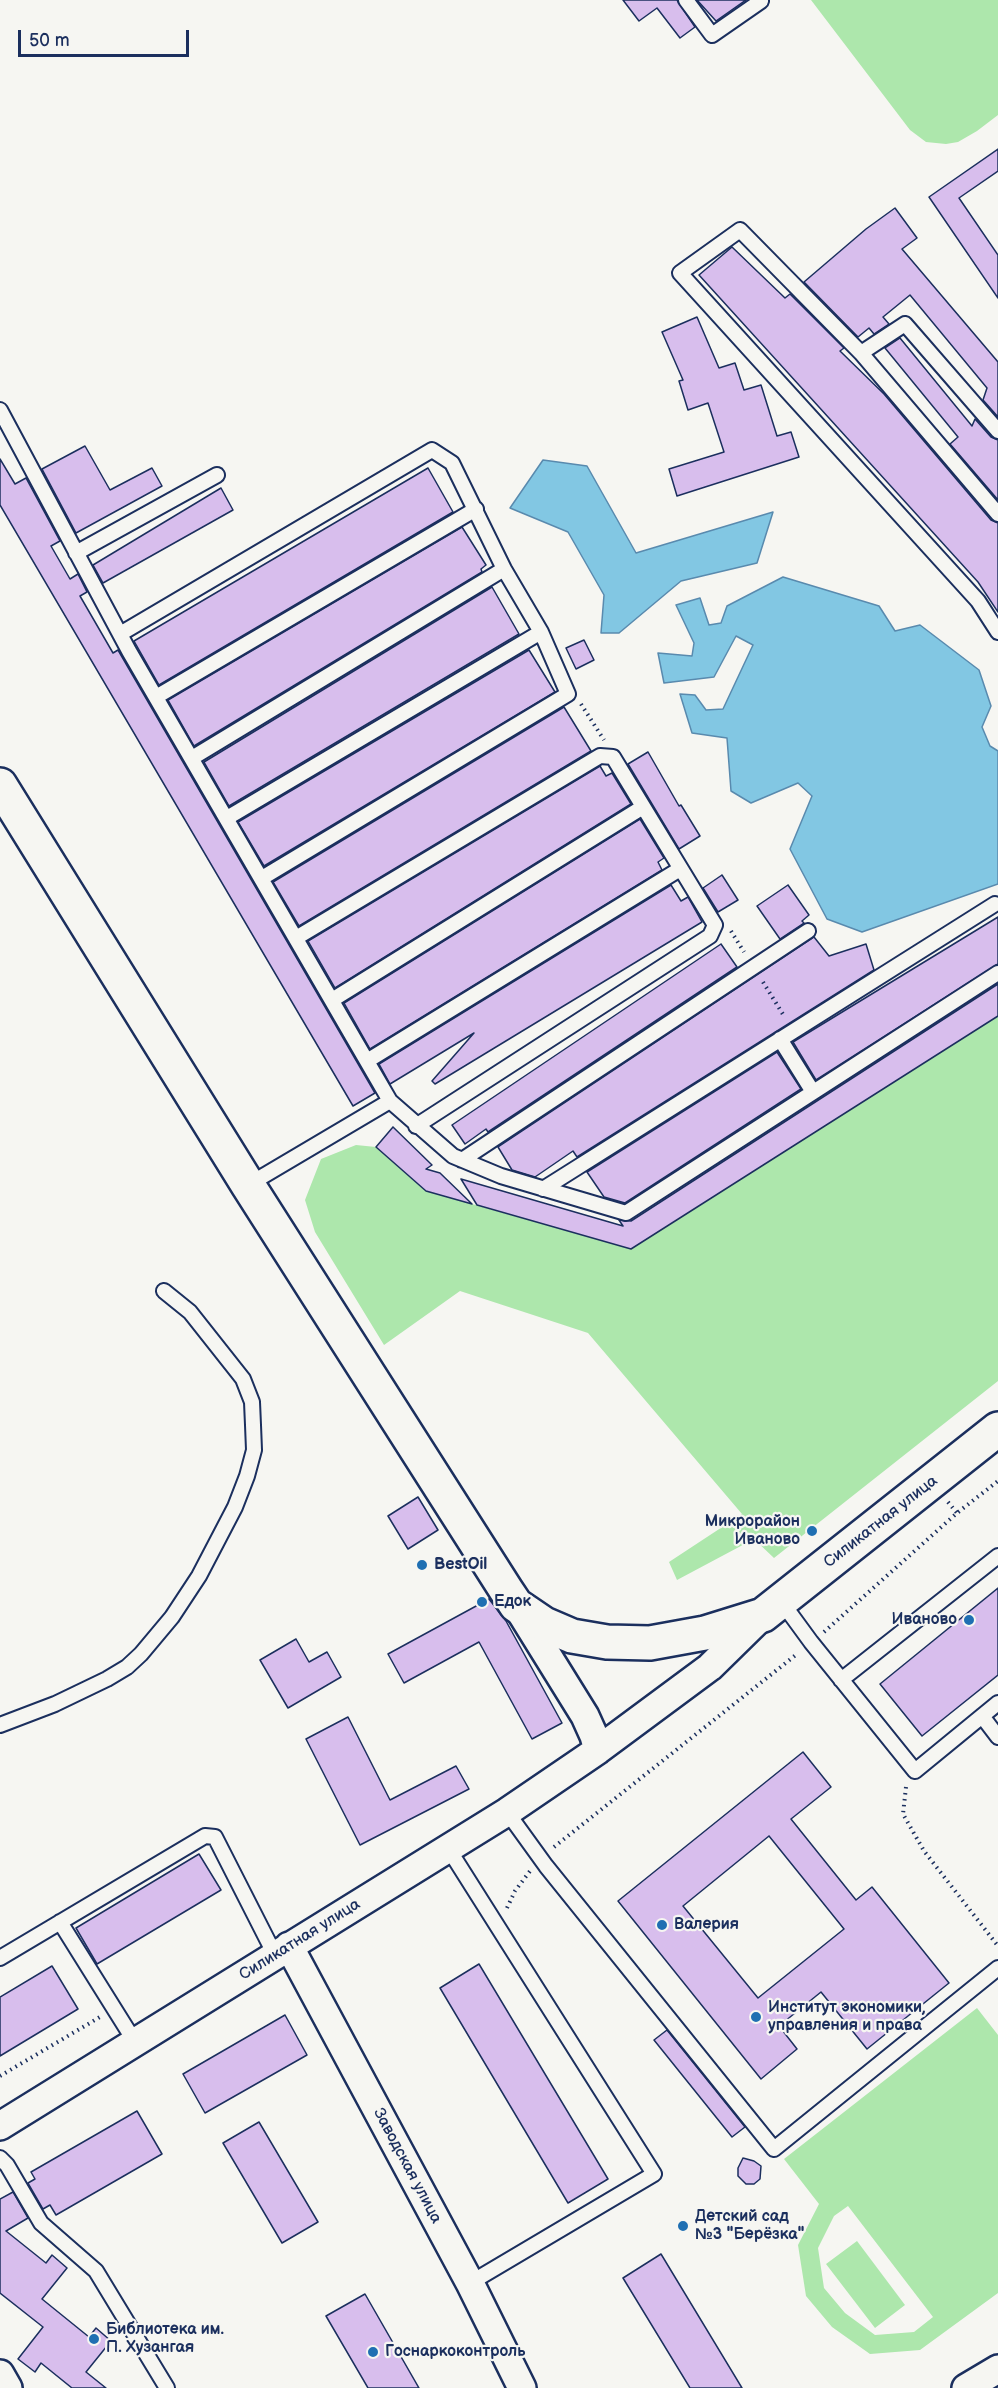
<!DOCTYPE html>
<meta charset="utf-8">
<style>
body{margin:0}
#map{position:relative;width:998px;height:2388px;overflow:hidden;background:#f6f6f2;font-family:"Balsamiq Sans",sans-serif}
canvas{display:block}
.scale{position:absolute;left:18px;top:30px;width:171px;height:27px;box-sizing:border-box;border:3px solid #1b2f5e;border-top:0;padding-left:8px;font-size:18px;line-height:21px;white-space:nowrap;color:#1b2f5e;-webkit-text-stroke:4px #f6f6f2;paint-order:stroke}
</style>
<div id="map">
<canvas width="998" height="2388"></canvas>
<div class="scale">50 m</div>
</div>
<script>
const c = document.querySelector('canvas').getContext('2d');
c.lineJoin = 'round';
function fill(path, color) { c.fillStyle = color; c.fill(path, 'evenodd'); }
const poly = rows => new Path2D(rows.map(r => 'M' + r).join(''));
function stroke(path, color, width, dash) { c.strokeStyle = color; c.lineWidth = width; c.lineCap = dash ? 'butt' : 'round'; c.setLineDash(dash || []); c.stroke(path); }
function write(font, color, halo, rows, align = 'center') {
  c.font = font + ' "Balsamiq Sans",sans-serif'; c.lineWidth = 4.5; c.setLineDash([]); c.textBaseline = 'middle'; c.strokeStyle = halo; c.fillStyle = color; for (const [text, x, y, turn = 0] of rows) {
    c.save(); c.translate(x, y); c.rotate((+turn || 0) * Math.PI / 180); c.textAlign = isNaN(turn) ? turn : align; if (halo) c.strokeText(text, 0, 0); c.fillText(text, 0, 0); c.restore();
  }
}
fill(poly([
 [811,0,998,0,998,115,977,131,958,142,946,144,926,142,910,130],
 [998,1016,998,1381,774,1558,754,1539,677,1580,669,1562,742,1514,588,1333,460,1291,384,1345,315,1232,305,1200,321,1159,356,1145,376,1147,426,1191,631,1249],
 [977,2008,998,2035,998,2293,920,2350,870,2354,832,2327,806,2296,798,2245,819,2204,784,2159],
 [848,2206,933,2317,914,2332,875,2335,845,2313,824,2288,818,2248,834,2216],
 [857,2241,905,2305,875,2328,826,2264]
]), '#ade7ac');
const water = poly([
 [543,460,587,466,636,553,773,512,757,563,681,581,619,633,601,633,604,595,568,532,510,508,543,460],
 [783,577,879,606,895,631,920,625,979,670,991,706,982,727,990,746,998,751,998,884,862,932,827,919,790,849,812,796,798,783,751,803,731,791,727,738,692,733,680,694,695,695,706,710,723,709,753,645,736,636,714,677,664,683,658,653,692,656,694,643,676,605,700,598,709,625,721,623,727,606,783,577]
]);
fill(water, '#82c7e3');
stroke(water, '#598aae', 1.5);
const building = poly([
 [623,0,677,0,695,27,680,38,657,8,639,21,623,0],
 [697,0,746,0,716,21,697,0],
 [998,149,998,171,959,198,998,255,998,298,929,197,998,149],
 [895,208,917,238,902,249,998,362,998,417,983,400,987,388,910,295,883,317,889,324,874,334,869,328,858,337,804,282,866,229,895,208],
 [732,247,785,298,790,294,844,348,840,351,884,394,991,520,998,523,998,612,978,582,699,275,732,247],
 [697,317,719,368,735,363,744,390,761,385,777,436,791,432,799,457,677,496,669,469,724,452,708,403,688,410,679,381,683,380,662,332,697,317],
 [900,338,972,426,975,419,991,437,998,440,998,500,950,444,958,437,885,348,900,338],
 [85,446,110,490,152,468,162,486,76,533,42,469,85,446],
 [0,459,15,484,26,478,60,541,51,546,70,579,78,574,87,592,80,596,113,653,118,650,375,1093,353,1106,0,505,0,459],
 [428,468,453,512,159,685,134,641,428,468],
 [221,488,233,510,103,583,93,565,221,488],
 [462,527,486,565,481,569,482,572,194,746,168,700,462,527],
 [492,587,519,634,229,806,204,762,492,587],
 [584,640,594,660,576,669,566,648,584,640],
 [529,650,555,692,264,866,238,822,529,650],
 [564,707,591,751,299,926,273,882,564,707],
 [648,752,679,806,681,805,700,836,679,849,628,764,648,752],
 [600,766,606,776,612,773,631,804,335,988,308,941,600,766],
 [640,819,664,858,658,862,662,870,370,1049,344,1003,640,819],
 [722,875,738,900,718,912,703,888,722,875],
 [671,885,681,901,688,897,702,922,435,1084,432,1081,474,1033,390,1084,379,1064,671,885],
 [788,885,809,915,802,921,804,923,780,939,757,906,788,885],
 [998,917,998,964,816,1080,793,1042,998,917],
 [814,937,829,956,866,944,874,970,577,1157,573,1151,535,1177,512,1170,498,1147,814,937],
 [721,944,737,967,488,1132,486,1129,465,1144,452,1125,721,944],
 [998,984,998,1016,631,1249,477,1205,461,1179,623,1226,619,1220,631,1221,998,984],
 [777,1052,801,1089,625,1203,604,1197,587,1172,777,1052],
 [393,1127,432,1165,426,1169,440,1173,472,1204,426,1191,376,1147,393,1127],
 [418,1497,438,1530,408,1549,388,1516,418,1497],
 [998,1588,998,1675,922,1736,880,1684,998,1588],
 [489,1599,506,1621,562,1723,532,1739,479,1642,404,1683,388,1654,489,1599],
 [296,1639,309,1662,327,1652,341,1677,288,1708,260,1660,296,1639],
 [348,1717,390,1800,456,1766,469,1789,360,1845,306,1739,348,1717],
 [803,1752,831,1787,791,1819,856,1900,872,1887,949,1983,867,2049,821,1992,779,2026,797,2049,761,2079,618,1901,803,1752],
 [769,1836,844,1929,758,1998,683,1906,769,1836],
 [199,1854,221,1890,97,1964,76,1928,199,1854],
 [479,1964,608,2179,568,2203,440,1988,479,1964],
 [52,1966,78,2009,0,2056,0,1997,52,1966],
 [285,2015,307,2055,205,2113,183,2074,285,2015],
 [667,2030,745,2127,732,2137,654,2040,667,2030],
 [137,2111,162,2154,56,2215,50,2205,43,2209,28,2183,35,2179,31,2172,137,2111],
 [259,2122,318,2222,282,2243,223,2143,259,2122],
 [743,2158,754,2161,761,2166,760,2179,754,2184,746,2184,738,2176,738,2168,743,2158],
 [13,2192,28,2218,6,2231,46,2263,52,2255,67,2268,42,2299,89,2337,96,2328,111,2341,86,2372,106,2388,72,2388,41,2363,35,2372,18,2359,43,2327,0,2293,0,2199,13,2192],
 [661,2254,742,2388,690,2388,623,2278,661,2254],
 [365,2294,419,2388,368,2388,326,2316,365,2294]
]);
fill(building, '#d8beed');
stroke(building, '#1b2f5e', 1.5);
const lane = poly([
 [686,0,712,35,761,1],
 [861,353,905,324,998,431],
 [0,410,129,651,390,1101],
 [998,514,861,353,740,230,680,273,978,601,998,632],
 [76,553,217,475],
 [120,634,432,450,452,463,504,569,541,632,568,694,262,878],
 [156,697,476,509],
 [192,758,504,569],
 [227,818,541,632],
 [296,938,600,756,613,757,715,925,710,936,416,1126],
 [332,1000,643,807],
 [780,1039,813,1092],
 [367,1061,680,869],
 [462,1160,808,931],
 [248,1185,390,1101,453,1156,501,1176,626,1213,998,973],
 [543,1189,995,904],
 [781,1601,811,1642,915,1771,998,1703],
 [841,1680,998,1556],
 [982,1716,998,1737],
 [0,1725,55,1704,107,1679,127,1667,141,1654,172,1617,199,1576,235,1507,247,1476,254,1450,253,1425,252,1402,243,1379,190,1312,164,1291],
 [507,1812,546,1866,774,2149,998,1968],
 [448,1848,654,2174,470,2283],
 [60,1922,135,2042],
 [0,1958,205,1836,215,1837,275,1955],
 [0,2158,7,2165,41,2223,96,2271,167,2388]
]);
const street = poly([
 [518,1608,585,1716,594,1736,598,1750],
 [289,1946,470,2283,522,2388],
 [0,2126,507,1812,598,1750,710,1667,763,1615],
 [0,2374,8,2388],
 [966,2388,998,2369]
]);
const secondary = poly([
 [0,785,248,1185,506,1590,516,1605,544,1624,572,1636,607,1642,650,1643,705,1633,763,1615,998,1429]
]);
stroke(lane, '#1b2f5e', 18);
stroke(street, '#1b2f5e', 32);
stroke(secondary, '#1b2f5e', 38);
stroke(poly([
 [581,704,604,740],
 [731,931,744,952],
 [763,982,784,1016],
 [948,1502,957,1513],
 [824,1632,957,1513,998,1481],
 [906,1787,903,1814,924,1851,998,1946],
 [554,1847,797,1654],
 [507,1908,515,1891,530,1871],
 [0,2076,100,2017]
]), '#1b2f5e', 4, [1.5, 4.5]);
stroke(lane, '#f6f6f2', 14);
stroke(street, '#f6f6f2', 27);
stroke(secondary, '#f6f6f2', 33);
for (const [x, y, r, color] of [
 [812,1531,6,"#1f6fb2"],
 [422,1565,6,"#1f6fb2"],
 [482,1602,6,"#1f6fb2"],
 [969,1620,6,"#1f6fb2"],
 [662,1925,6,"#1f6fb2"],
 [756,2017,6,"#1f6fb2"],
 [683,2226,6,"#1f6fb2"],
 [94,2339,6,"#1f6fb2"],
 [373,2352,6,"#1f6fb2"]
]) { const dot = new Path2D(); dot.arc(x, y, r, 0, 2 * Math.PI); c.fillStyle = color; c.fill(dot); stroke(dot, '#f6f6f2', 2); }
write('bold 16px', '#1b2f5e', '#f6f6f2', [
 ["Микрорайон",800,1522,"right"],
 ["Иваново",800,1540,"right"],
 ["BestOil",434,1565],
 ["Едок",494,1602],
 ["Иваново",957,1620,"right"],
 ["Валерия",674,1925],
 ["Институт экономики,",768,2008],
 ["управления и права",768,2026],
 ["Детский сад",695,2217],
 ["№3 \"Берёзка\"",695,2235],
 ["Библиотека им.",106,2330],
 ["П. Хузангая",106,2348],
 ["Госнаркоконтроль",385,2352]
], 'left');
write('16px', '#1b2f5e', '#f6f6f2', [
 ["Силикатная улица",881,1522,-38],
 ["Силикатная улица",300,1940,-32],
 ["Заводская улица",407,2166,62]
]);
</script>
